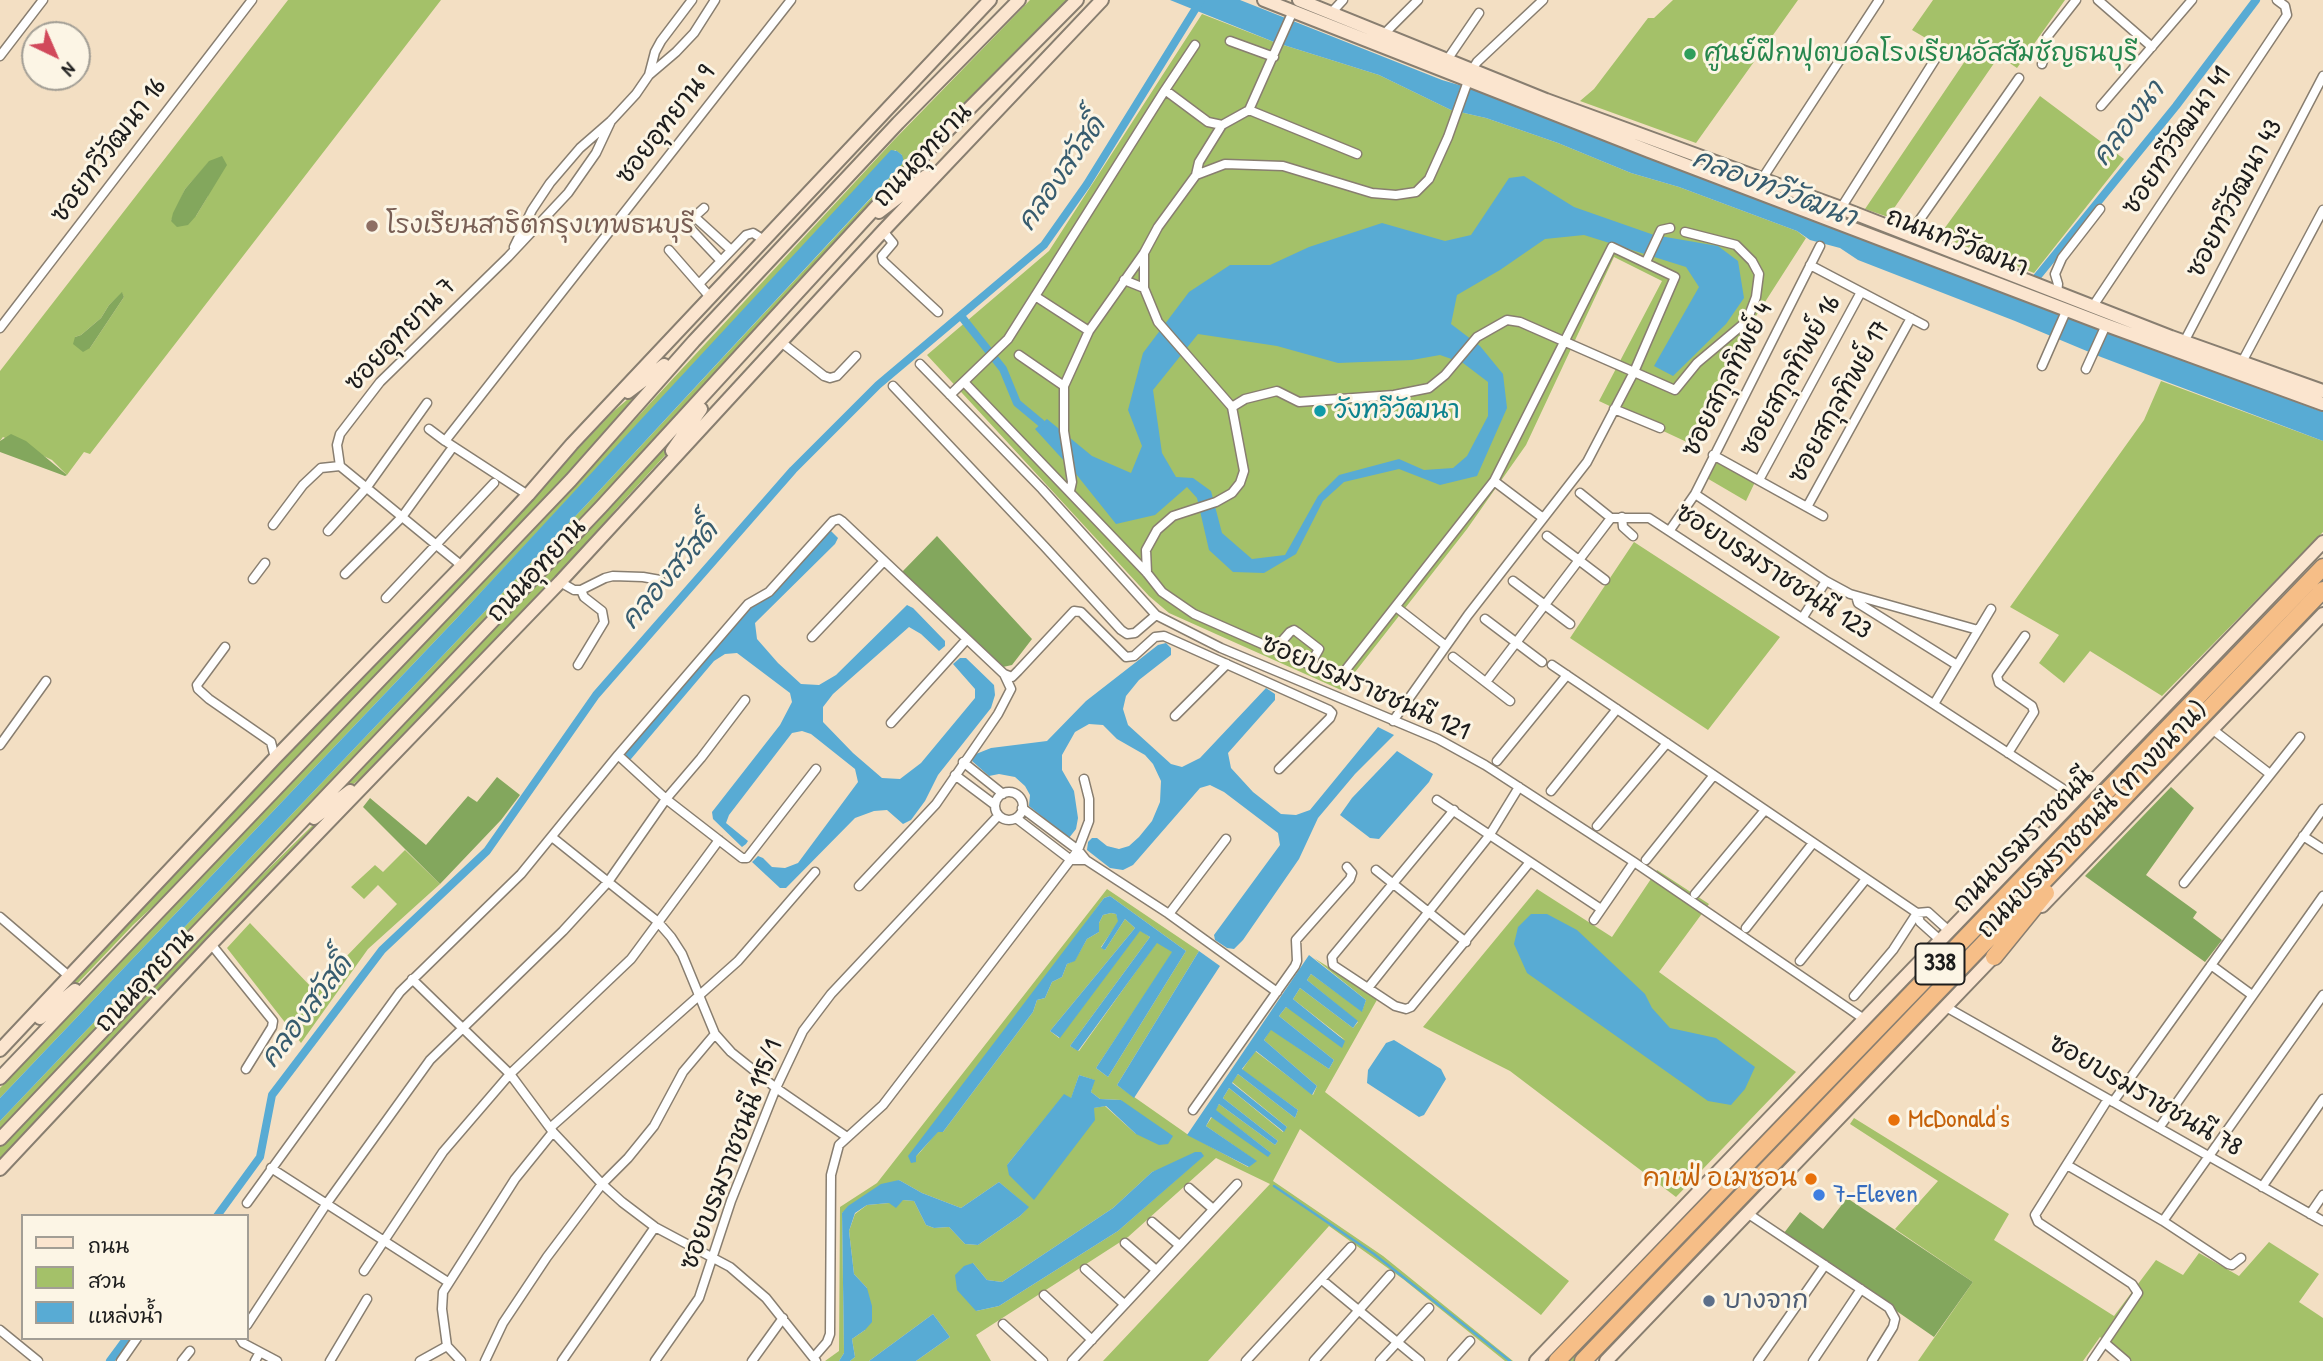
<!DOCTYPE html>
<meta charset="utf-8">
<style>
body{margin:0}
#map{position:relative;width:2323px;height:1361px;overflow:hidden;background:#f3dfc3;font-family:"Patrick Hand","Playpen Sans Thai",sans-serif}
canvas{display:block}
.legend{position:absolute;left:21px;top:1214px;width:228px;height:126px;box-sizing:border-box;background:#fcf5e5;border:2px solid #a29e95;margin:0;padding:9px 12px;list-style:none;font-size:21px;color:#1c1c1c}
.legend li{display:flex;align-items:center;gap:14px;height:35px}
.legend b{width:35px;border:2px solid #a29e95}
.north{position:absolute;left:21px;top:21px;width:70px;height:70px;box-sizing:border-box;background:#fcf5e5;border:2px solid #a29e95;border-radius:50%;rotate:136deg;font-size:19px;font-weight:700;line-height:28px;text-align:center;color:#1c1c1c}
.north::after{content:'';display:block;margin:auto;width:24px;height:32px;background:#d1495b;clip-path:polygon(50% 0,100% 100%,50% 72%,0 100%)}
</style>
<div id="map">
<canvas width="2323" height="1361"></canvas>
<ul class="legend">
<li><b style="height:9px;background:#fbe5cf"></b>ถนน</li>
<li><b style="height:19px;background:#a4c169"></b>สวน</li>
<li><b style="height:19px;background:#58abd4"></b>แหล่งน้ำ</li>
</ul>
<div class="north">N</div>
</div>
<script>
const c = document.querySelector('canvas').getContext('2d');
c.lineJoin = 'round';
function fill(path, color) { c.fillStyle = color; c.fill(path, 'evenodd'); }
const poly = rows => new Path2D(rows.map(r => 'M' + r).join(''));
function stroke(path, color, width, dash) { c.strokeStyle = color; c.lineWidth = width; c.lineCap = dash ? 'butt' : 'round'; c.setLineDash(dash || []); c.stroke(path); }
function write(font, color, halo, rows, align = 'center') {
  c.font = font + ' "Patrick Hand","Playpen Sans Thai",sans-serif'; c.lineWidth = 6; c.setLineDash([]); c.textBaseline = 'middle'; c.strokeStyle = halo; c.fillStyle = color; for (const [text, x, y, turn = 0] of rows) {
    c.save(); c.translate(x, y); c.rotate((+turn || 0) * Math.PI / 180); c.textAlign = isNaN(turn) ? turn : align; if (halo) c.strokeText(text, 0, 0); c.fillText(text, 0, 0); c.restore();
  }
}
fill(poly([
 [288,0,441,0,90,454,84,452,67,475,52,460,3,437,0,441,0,371],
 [209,162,208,196,196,216,171,221,185,189],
 [122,293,124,297,90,348,75,337,81,335,101,318,109,305],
 [1030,0,1069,0,446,661,0,1129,0,1121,586,505,898,169,902,155,895,150,456,619,0,1098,0,1088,581,478,892,142],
 [1673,0,1798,0,1696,143,1580,101,1594,89,1648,18,1654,18],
 [1933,0,2065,0,2017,68,1999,56,1888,217,1865,209,1965,61,1912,30],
 [1202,14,1274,42,1379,75,1451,110,1486,118,1558,143,1631,173,1679,187,1797,231,1806,238,1740,341,1691,444,1599,401,1662,281,1614,257,1526,445,1467,529,1341,690,1169,613,1149,596,927,355,1049,251],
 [2040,96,2124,159,2034,273,1939,236],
 [651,379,653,382,480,568,172,889,133,925,76,985,51,1002,613,412],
 [2161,381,2323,441,2323,532,2162,696,2090,651,2064,683,2039,663,2059,635,2010,607,2144,420],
 [680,430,669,451,617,508,566,569,376,766,337,797,336,794],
 [1714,459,1755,482,1746,501,1705,477],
 [1634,542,1780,637,1708,730,1570,638],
 [2323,575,2323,585,1577,1361,1565,1361],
 [341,803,0,1162,0,1146,215,921,314,824],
 [405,850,440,884,368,949,301,1043,227,948,250,923,314,990,397,904,378,885,364,899,351,887,375,865,383,872],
 [1657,870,1709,904,1659,972,1796,1072,1676,1197,1510,1071,1423,1027,1537,889,1612,937],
 [1107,889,1199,951,1117,1085,1187,1134,1248,1167,1256,1161,1206,1126,1212,1117,1271,1153,1215,1110,1219,1104,1275,1145,1278,1141,1223,1098,1229,1088,1283,1132,1287,1127,1232,1082,1238,1074,1295,1118,1298,1110,1242,1070,1255,1051,1313,1095,1317,1086,1264,1040,1271,1029,1329,1069,1334,1060,1279,1016,1286,1007,1345,1040,1293,999,1300,988,1353,1028,1358,1022,1307,980,1311,974,1362,1011,1366,1000,1314,958,1378,998,1325,1092,1569,1281,1541,1315,1300,1129,1273,1181,1383,1256,1513,1361,1505,1361,1403,1279,1329,1226,1208,1361,1103,1361,1270,1184,1216,1158,1128,1237,976,1335,991,1361,916,1361,950,1337,933,1314,869,1361,850,1361,855,1357,852,1339,865,1330,867,1288,854,1274,849,1231,855,1214,867,1205,889,1203,903,1200,914,1201,926,1225,934,1228,949,1227,965,1244,978,1245,1020,1216,1028,1207,999,1182,961,1208,922,1193,899,1180,842,1213,844,1353,839,1361,825,1361,839,1351,840,1207,877,1183],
 [1110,896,1186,951,1108,1077,1096,1068,1173,952,1157,942,1079,1051,1070,1046,1150,937,1140,930,1059,1038,1050,1031,1135,928,1125,919,1105,950,1101,947,1119,921,1116,914,1111,913,1103,915,1099,923,1099,932,1087,939,1075,960,1067,964,1062,977,1052,982,1045,998,1037,1000,1033,1012,943,1132,938,1131,916,1157,1104,898],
 [1079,1075,1094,1080,1091,1092,1100,1099,1121,1100,1136,1134,1105,1106,1093,1108,1007,1165,1064,1095,1071,1099],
 [1203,1156,1118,1231,999,1306,976,1311,973,1263,987,1280,1002,1282,1113,1208,1152,1172],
 [1854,1118,2009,1214,1994,1240,2114,1316,2156,1260,2183,1275,2199,1253,2239,1276,2269,1242,2319,1274,2299,1302,2323,1318,2323,1361,2130,1361,2100,1337,2083,1361,1918,1361,1973,1282,1895,1229,1938,1181,1850,1124]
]), '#a4c169');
fill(poly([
 [222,156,227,165,196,216,188,225,177,227,171,221,173,213,185,189,209,161],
 [122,292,124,297,90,348,83,352,73,344,75,337,81,335,101,318,109,305],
 [11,434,26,441,67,475,65,476,0,452,0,441],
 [937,536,1032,639,1012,665,1003,667,902,572],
 [497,777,520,795,501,820,440,884,363,807,370,798,426,845,468,796,477,802],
 [2171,787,2194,808,2146,875,2197,912,2193,918,2222,940,2205,962,2085,876],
 [1847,1198,1973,1282,1934,1337,1784,1233,1800,1212,1823,1229]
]), '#83a75d');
fill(poly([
 [1170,0,1240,0,1442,80,1476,90,1948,269,2108,333,2323,412,2323,441,2101,357,2015,321,1858,260,1840,248,1810,240,1797,231,1679,187,1631,173,1558,143,1486,118,1451,110,1379,75,1274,42],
 [891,150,897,151,902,155,904,162,586,505,0,1121,0,1098,456,619],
 [1524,176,1574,207,1654,235,1718,246,1738,261,1744,298,1726,324,1673,376,1654,366,1699,287,1686,267,1584,235,1545,239,1500,270,1457,295,1451,324,1480,346,1503,374,1507,408,1477,476,1440,485,1399,469,1344,482,1323,501,1296,554,1264,573,1233,572,1209,550,1197,498,1187,487,1155,515,1116,524,1076,474,1035,429,1047,419,1092,456,1131,473,1142,446,1128,410,1143,353,1189,292,1230,265,1270,265,1309,247,1382,223,1445,241,1471,235,1509,178],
 [1198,334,1277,346,1338,363,1412,360,1440,355,1463,363,1488,382,1488,416,1467,456,1453,468,1424,470,1399,459,1339,475,1318,496,1285,555,1252,559,1222,533,1211,491,1193,478,1176,477,1162,453,1153,390],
 [830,530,838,538,835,544,755,623,757,639,778,663,801,684,819,685,836,675,907,605,913,608,945,641,945,646,939,651,921,634,909,627,833,694,823,707,823,722,853,753,882,778,900,779,921,763,975,698,975,689,953,664,960,658,966,658,994,685,995,695,991,708,938,775,925,801,911,820,903,824,887,810,874,811,855,818,786,888,780,888,752,862,758,856,763,858,772,867,785,868,798,863,858,782,855,769,811,734,802,731,792,733,729,815,726,823,748,841,746,844,742,847,713,819,712,812,780,725,792,702,790,693,737,653,725,654,714,661,631,759,628,759,624,752,751,608,761,602],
 [1166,643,1171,648,1171,655,1139,680,1126,696,1123,709,1128,725,1171,764,1182,767,1200,758,1266,688,1275,694,1275,700,1228,753,1231,768,1253,792,1281,814,1296,815,1310,810,1378,727,1394,735,1355,774,1318,818,1299,859,1243,940,1234,949,1227,948,1215,940,1214,935,1280,845,1278,833,1224,792,1210,785,1200,788,1133,865,1123,870,1110,868,1087,850,1088,842,1092,838,1097,838,1107,846,1119,849,1129,846,1139,837,1152,821,1160,802,1161,781,1153,764,1145,755,1117,739,1103,725,1089,724,1075,732,1062,755,1062,770,1074,791,1078,818,1076,829,1069,838,1029,806,1030,795,1025,786,1015,777,999,774,989,776,972,761,976,754,991,748,1047,741,1086,701,1158,645],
 [1397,751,1433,774,1429,782,1379,839,1370,838,1340,815,1352,798],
 [1110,896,1186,951,1108,1077,1096,1068,1172,952,1157,943,1078,1051,1070,1046,1150,937,1140,931,1060,1038,1050,1031,1135,928,1125,919,1105,950,1101,948,1118,921,1116,914,1111,913,1103,915,1099,923,1099,932,1087,939,1075,961,1067,964,1062,977,1052,982,1045,998,1037,1000,1033,1012,943,1132,938,1132,916,1156,916,1162,911,1163,908,1156,1104,898],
 [1531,914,1547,914,1577,930,1645,994,1652,1008,1670,1028,1716,1038,1755,1067,1745,1089,1731,1105,1708,1101,1527,973,1514,944,1518,927],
 [1199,951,1220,966,1134,1098,1117,1085],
 [1309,955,1366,1000,1362,1012,1311,974,1307,980,1358,1021,1353,1028,1300,988,1293,999,1345,1041,1342,1048,1286,1007,1279,1016,1334,1060,1329,1069,1271,1030,1264,1040,1317,1086,1312,1095,1256,1051,1242,1069,1298,1110,1295,1118,1238,1074,1232,1083,1287,1127,1284,1132,1229,1088,1223,1098,1278,1141,1275,1145,1219,1104,1216,1110,1271,1153,1268,1157,1211,1117,1206,1126,1257,1161,1249,1167,1187,1135],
 [1394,1040,1441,1069,1446,1079,1424,1115,1419,1117,1367,1083,1368,1070,1386,1043],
 [1079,1075,1095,1080,1091,1092,1100,1099,1121,1100,1173,1136,1168,1144,1159,1145,1136,1134,1106,1106,1094,1108,1095,1120,1034,1200,1009,1175,1007,1165,1064,1094,1071,1098],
 [1195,1152,1201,1152,1204,1156,1118,1231,999,1306,976,1311,957,1290,955,1275,964,1266,973,1263,987,1280,1002,1282,1113,1208,1152,1172],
 [899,1180,922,1193,961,1208,999,1182,1029,1207,1020,1216,978,1245,965,1244,949,1227,934,1228,926,1225,914,1201,903,1200,896,1208,889,1203,867,1205,855,1213,849,1231,854,1274,867,1288,872,1306,872,1322,865,1330,852,1339,855,1357,850,1361,839,1361,844,1353,842,1213,848,1206,881,1184],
 [933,1314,950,1337,916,1361,869,1361]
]), '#58abd4');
stroke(poly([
 [1274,1186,1374,1254,1510,1361]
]), '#58abd4', 2.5);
stroke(poly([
 [2037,277,2176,106,2256,0],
 [961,316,1003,369,1017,403,1041,423],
 [217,1216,260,1157,272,1095,382,950,487,851,596,695,793,470,878,385,1044,245,1087,184,1201,0],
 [110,1361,127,1338]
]), '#58abd4', 8);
const street = poly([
 [2098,0,2152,47],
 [1331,13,1343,0],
 [1384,34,1418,0],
 [1230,41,1274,57],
 [0,56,43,0],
 [1447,60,1479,13],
 [2042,64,2048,45,2047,37,2076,0],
 [1472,70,1477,62,1543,0],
 [649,75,676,52,694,33,715,0],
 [1165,90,1195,45],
 [2101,106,2192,0],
 [1249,110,1357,154],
 [1196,175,1199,162,1222,125],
 [1762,179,1879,0],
 [1841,208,1941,50],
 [693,218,704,208],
 [883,231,893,243,882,256,883,261,938,312],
 [1909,235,2019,78],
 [514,247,532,210,550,183,580,148,611,121,636,94,649,75,655,52,661,41,692,0],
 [669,250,710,297],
 [721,261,688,226,690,221,693,218,698,220,731,250],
 [1646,262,1661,230,1670,228],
 [1810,265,1924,325],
 [1124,280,1144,288],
 [699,284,746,235,753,233,764,240],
 [2057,293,2058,284,2055,274,2062,258,2100,209],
 [1035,296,1089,331,1144,253],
 [2093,306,2287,15,2285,6,2277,0],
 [0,328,252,0],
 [781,342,824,376,830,378,837,376,856,356],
 [2184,342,2323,76],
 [1019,355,1064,386],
 [2242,362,2323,210],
 [920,364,1042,489,1156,615],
 [2042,366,2067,309],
 [2086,369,2106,325],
 [964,382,1147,573,1162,592,1194,614,1310,665,1337,673,1344,672,1494,481,1612,247,1675,277,1634,372,1587,462,1468,615,1393,721],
 [893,386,1045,547,1121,630,1127,634,1135,633,1156,615,1221,648,1438,739,1485,765,1634,862,1864,1019],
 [950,395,1008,339,1165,90,1208,122,1222,125,1249,110,1293,11],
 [1232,407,1245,399,1277,391,1299,402,1394,395,1429,388,1445,375,1477,337,1507,320,1520,322,1675,390,1697,363,1747,321,1756,297,1759,274,1752,261,1736,245,1685,232],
 [1614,409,1660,428],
 [429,429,445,441],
 [1713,455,1823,516],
 [1759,480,1861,292],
 [1494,481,1543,518],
 [1070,491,1072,482,1064,431,1064,386,1089,331],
 [1580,493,1611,518],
 [1695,494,1826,581,1850,594,1978,630],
 [528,495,445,441,791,0],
 [1807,507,1911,318],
 [1622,517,1623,527,1633,536],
 [273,525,303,485,321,468,340,466],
 [1670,530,1695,494,1820,246],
 [328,531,367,487,427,403],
 [1547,536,1605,580],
 [462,566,340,466,337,445,340,434,380,382,508,257,568,193,596,153,611,121],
 [1147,573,1146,550,1157,530,1173,516,1216,502,1232,493,1240,483,1244,471,1232,407,1158,322,1144,288,1144,253,1158,227,1196,175,1225,164,1283,166,1372,193,1396,195,1416,192,1429,179,1448,137,1468,81],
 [345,574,402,517,450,451],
 [253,579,265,563],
 [1513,581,1570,624],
 [560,582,574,590,581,590,605,578,613,576,643,577,660,580],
 [1856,596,1858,603,1957,665],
 [386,598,494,483],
 [1396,607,1446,646],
 [1803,617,1826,581],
 [1485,619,1542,662],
 [812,637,884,561],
 [225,647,197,685,198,689,209,699,271,742,275,758],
 [1275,649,1290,632,1294,630,1297,632,1319,649,1310,665],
 [1453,657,1510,701],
 [578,665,604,622,602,611,584,597,581,590],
 [1552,665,1917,913,1893,950,1854,996],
 [1486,682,1611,518,1649,518,2077,798],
 [1934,704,1991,609],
 [1175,716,1227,664],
 [891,723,967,639],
 [2212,729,2270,774],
 [0,745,46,681],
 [2008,753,2034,712,2032,706,1999,683,1997,676,2025,636],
 [618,755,666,799,742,858,747,858,816,769],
 [1497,761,1567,675],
 [963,762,1003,794],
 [955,775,995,805],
 [1551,791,1617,709],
 '995 806a14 14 0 1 1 28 0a14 14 0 1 1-28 0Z',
 [1437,800,1601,909],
 [1454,810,1332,957,1333,965,1395,1006,1406,1009,1411,1007,1530,862],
 [1016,818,1071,860,1086,860,1078,850,1022,808],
 [1597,826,1667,743],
 [2303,836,2323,849],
 [552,837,657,921,671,937,682,954,715,1034,731,1052,776,1088,847,1137],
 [1086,860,1169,914,1277,992],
 [1646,860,1714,775],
 [1376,870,1466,942],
 [2184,883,2300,737],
 [859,886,936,804,998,714,1011,689,1004,674],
 [1695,894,1765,810],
 [1169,914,1226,839],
 [0,917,70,977],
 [1594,920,1634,862],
 [1746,928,1813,843],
 [1940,940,1920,922,1917,913,1928,912,1949,931],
 [211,944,273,1021,272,1027,246,1069],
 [1800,961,1866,879],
 [2211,965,2252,995],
 [412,979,510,1074,553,1132,602,1184,622,1202,655,1227,730,1267,766,1298,816,1361],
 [1368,988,1489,836,1519,787],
 [1946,1007,2323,1221],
 [2113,1102,2323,809],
 [1193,1110,1295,966,1297,961,1296,940,1350,879,1352,873,1347,867],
 [550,1128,738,961,815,872],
 [2159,1128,2323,896],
 [2067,1165,2163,1221,2228,1264,2232,1265,2241,1258],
 [271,1168,448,1282],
 [2262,1187,2323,1099],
 [1189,1188,1213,1209],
 [247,1203,400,992,521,874,618,755,748,604,769,592,833,521,839,519,842,521,1004,674,1012,677,1018,671,1074,611,1081,612,1126,657,1134,656,1155,637,1164,636,1329,710,1332,713,1330,718,1279,769],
 [1747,1213,1889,1308,1895,1319,1893,1327,1872,1361],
 [2310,1214,2323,1195],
 [2163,1221,2323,995],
 [1152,1222,1179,1245],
 [1125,1243,1156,1270],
 [1085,1269,1124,1304],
 [364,1271,443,1152,510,1074,631,959,719,840],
 [1322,1280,1420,1361],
 [1044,1295,1092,1340],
 [1003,1324,1043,1361],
 [247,1325,327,1203,430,1060,563,931,608,882,666,799,701,758,745,700],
 [0,1330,38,1361],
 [240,1338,243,1343,277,1361],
 [2105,1343,2126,1361],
 [814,1357,827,1342,830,1334,831,1175,839,1145,883,1105,1078,850,1089,821,1089,799,1084,779],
 [121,1361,137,1338],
 [182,1361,190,1351],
 [255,1361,260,1352],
 [330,1361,367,1299],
 [420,1361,447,1346],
 [461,1361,447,1346,442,1309,443,1292,515,1179,553,1132],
 [485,1361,503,1323,547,1257,602,1184,628,1158,654,1126,683,1072,715,1034],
 [562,1361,655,1227],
 [655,1361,699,1298,731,1201,776,1088,803,1031,831,994,998,816],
 [752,1361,783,1318],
 [1072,1361,1237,1184],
 [1246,1361,1351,1247],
 [1314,1361,1390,1275],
 [1380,1361,1429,1308],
 [1452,1361,1470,1341],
 [1758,1361,1825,1265],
 [1813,1361,1861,1289],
 [2092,1361,2138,1293,2132,1284,2038,1222,2035,1215,2108,1099]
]);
const secondary = poly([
 [1264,0,1649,151,2106,325,2323,404],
 [1299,0,1546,100,1841,208,2171,337,2323,391],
 [879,212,926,176],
 [628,392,664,365],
 [672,451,701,409],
 [314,818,350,791],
 [2042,906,2323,614],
 [40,1018,75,990],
 [0,1050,275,758,462,566,528,495,572,444,990,0],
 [0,1078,571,480,694,341,898,123,1019,0],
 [0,1139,601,507,932,146,1077,0],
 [0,1169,211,944,560,582,883,231,1102,0],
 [1536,1361,2323,542],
 [1606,1361,2000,950]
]);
const highway = poly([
 [1994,957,2046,893],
 [1557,1361,2323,567],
 [1583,1361,2323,590]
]);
stroke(street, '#887e70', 11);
stroke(secondary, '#887e70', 16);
stroke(highway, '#887e70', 19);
stroke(street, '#fff', 8);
stroke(secondary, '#fbe5cf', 12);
stroke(highway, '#f6be87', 16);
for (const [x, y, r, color] of [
 [1690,54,7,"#2e9e5b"],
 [372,226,7,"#8d6e63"],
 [1320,411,7,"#0f9aa8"],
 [1894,1120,7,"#e8710a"],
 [1811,1179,7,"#e8710a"],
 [1819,1195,7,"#3f7fe0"],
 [1709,1301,7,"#5c6f8a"]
]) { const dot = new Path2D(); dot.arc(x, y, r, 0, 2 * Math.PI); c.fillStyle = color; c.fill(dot); stroke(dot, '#fcf5e5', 2.5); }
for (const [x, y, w] of [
 [1940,964,49]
]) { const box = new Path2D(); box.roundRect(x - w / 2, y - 20.5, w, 41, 5); c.fillStyle = '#fcf5e5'; c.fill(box); stroke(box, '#1c1c1c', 2); }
write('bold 24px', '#1c1c1c', null, [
 ["338",1940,964]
]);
write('26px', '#27864d', '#fcf5e5', [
 ["ศูนย์ฝึกฟุตบอลโรงเรียนอัสสัมชัญธนบุรี",1704,54]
], 'left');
write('26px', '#1c1c1c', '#fcf5e5', [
 ["ซอยอุทยาน 9",666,125,-52],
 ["ซอยทวีวัฒนา 41",2177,141,-56],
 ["ซอยทวีวัฒนา 16",109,151,-53],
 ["ถนนอุทยาน",923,156,-47],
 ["ซอยทวีวัฒนา 43",2235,199,-62],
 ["ถนนทวีวัฒนา",1957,243,21],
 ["ซอยอุทยาน 7",401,335,-46],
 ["ซอยสกุลทิพย์ 16",1791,376,-61],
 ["ซอยสกุลทิพย์ 4",1728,380,-63],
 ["ซอยสกุลทิพย์ 17",1840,402,-61],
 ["ถนนอุทยาน",537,571,-47],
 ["ซอยบรมราชชนนี 123",1773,572,33],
 ["ซอยบรมราชชนนี 121",1365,688,24],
 ["ถนนบรมราชชนนี (ทางขนาน)",2093,820,-46],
 ["ถนนบรมราชชนนี",2024,841,-46],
 ["ถนนอุทยาน",145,981,-47],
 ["ซอยบรมราชชนนี 78",2145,1096,30],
 ["ซอยบรมราชชนนี 115/1",732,1155,-69]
]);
write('26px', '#785e54', '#fcf5e5', [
 ["โรงเรียนสาธิตกรุงเทพธนบุรี",386,226]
], 'left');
write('26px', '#0d838f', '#fcf5e5', [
 ["วังทวีวัฒนา",1334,411]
], 'left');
write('26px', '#c56008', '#fcf5e5', [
 ["McDonald's",1908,1120],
 ["คาเฟ่ อเมซอน",1797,1179,"right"]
], 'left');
write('26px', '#366cbe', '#fcf5e5', [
 ["7-Eleven",1833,1195]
], 'left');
write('26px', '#4e5e75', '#fcf5e5', [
 ["บางจาก",1723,1301]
], 'left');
write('italic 28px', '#375c6f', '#fcf5e5', [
 ["คลองนา",2129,124,-52],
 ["คลองสวัสดิ์",1062,174,-55],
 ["คลองทวีวัฒนา",1774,189,21],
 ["คลองสวัสดิ์",670,576,-49],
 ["คลองสวัสดิ์",307,1012,-53]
]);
</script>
